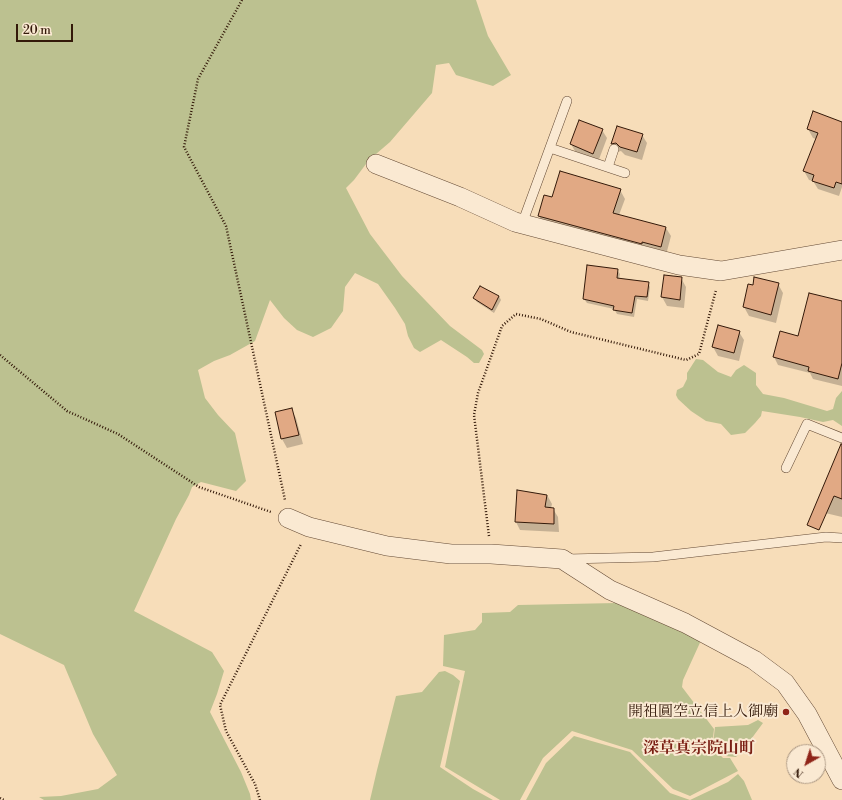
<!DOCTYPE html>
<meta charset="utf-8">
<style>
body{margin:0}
#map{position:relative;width:842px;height:800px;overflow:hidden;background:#f7ddb9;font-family:"Libre Bodoni",serif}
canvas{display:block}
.north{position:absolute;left:786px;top:744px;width:40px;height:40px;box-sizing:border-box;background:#fae9d2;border:1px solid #aa9682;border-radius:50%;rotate:219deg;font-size:11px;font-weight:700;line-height:16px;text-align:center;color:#331909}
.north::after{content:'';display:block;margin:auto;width:14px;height:18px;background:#8f2418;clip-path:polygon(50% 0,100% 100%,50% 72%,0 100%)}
.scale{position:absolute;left:16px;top:24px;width:57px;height:18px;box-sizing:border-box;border:2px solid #331909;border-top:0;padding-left:5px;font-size:12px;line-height:14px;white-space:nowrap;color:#331909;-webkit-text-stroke:3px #fae9d2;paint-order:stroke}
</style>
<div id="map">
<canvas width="842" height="800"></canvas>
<div class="north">N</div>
<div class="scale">20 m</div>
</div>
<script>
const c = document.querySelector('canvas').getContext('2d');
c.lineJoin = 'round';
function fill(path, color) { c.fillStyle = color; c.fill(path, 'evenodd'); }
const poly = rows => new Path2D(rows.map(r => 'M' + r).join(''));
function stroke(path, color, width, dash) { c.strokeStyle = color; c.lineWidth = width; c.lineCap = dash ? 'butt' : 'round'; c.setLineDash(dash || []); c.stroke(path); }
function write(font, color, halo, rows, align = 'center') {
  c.font = font + ' "Libre Bodoni","Noto Serif JP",serif'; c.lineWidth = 4; c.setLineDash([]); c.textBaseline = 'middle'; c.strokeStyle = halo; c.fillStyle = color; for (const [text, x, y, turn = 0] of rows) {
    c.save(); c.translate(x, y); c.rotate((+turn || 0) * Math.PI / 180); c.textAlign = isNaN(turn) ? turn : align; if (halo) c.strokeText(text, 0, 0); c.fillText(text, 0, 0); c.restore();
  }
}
fill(poly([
 [0,0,476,0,488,36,511,75,493,86,456,75,449,63,436,65,432,93,390,142,369,160,354,180,346,188,370,234,402,276,450,326,482,350,484,354,479,363,474,363,467,357,441,340,420,352,414,348,408,336,405,324,395,308,378,284,355,273,345,287,343,311,331,328,313,337,297,330,284,318,270,300,255,341,230,355,214,361,198,370,205,398,218,415,235,433,246,481,236,491,201,482,192,487,189,495,176,519,134,611,212,652,224,671,217,694,210,712,241,772,250,794,251,800,44,800,39,797,61,796,98,789,117,775,93,734,64,665,0,634],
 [696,359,703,360,718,372,731,377,736,370,744,365,756,373,756,385,763,394,784,398,827,411,833,409,836,398,842,391,842,426,833,420,823,422,800,417,762,411,761,416,755,423,745,433,731,435,721,424,706,421,691,411,678,399,676,395,677,390,683,387,687,379,687,373],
 [617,603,703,636,683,680,682,687,714,729,712,746,723,758,730,758,738,771,690,796,673,789,632,750,572,731,543,758,520,800,500,800,445,767,465,671,443,666,444,635,475,630,482,622,482,613,510,612,518,605],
 [445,671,453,675,460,681,440,767,473,789,493,800,370,800,377,770,396,696,422,692,439,672],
 [758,720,763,723,746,746,736,757,725,756,713,744,715,727,748,725],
 [574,736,630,752,670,793,690,800,728,782,738,774,744,781,752,800,526,800,546,763]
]), '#bcc190');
fill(poly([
 [842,123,842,187,839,196,818,189,813,181,809,180,804,171,816,139,813,138,808,129],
 [602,130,607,138,598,162,576,153,571,144],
 [642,135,647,143,642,160,625,155,621,151,617,152,612,144],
 [620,190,625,199,619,215,666,228,671,236,666,255,544,225,539,216,552,198],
 [617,270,620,274,619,279,648,283,650,287,648,301,637,299,634,317,617,314,614,309,587,303,584,299],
 [665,277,681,278,686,287,684,308,667,306,662,297],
 [778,284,783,293,776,323,749,316,744,307,749,285],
 [499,296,501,300,494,313,477,302,474,298],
 [842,302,842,386,813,379,810,373,778,365,774,357],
 [739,332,744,340,739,361,718,356,713,347],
 [291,409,296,418,303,444,287,448,282,439,276,413],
 [842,472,842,517,821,512],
 [547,495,552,504,551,508,553,509,558,517,559,532,520,530,516,522]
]), '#0003');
const building = poly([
 [813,111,842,122,842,184,836,182,834,188,812,181,814,175,803,171,818,133,807,129,813,111],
 [579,120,603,129,593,154,570,144,579,120],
 [617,126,643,134,637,152,620,147,616,143,611,144,617,126],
 [560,171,621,189,613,213,666,227,661,247,642,242,642,244,538,216,544,195,552,197,560,171],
 [587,265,618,269,617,278,649,282,647,297,635,296,632,313,613,310,614,306,583,299,587,265],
 [664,275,682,277,680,300,661,297,664,275],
 [754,277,779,283,771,315,743,307,748,284,753,285,754,277],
 [480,286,499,296,492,310,473,298,480,286],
 [809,293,842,301,842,363,838,379,808,371,809,367,773,357,780,331,798,336,809,293],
 [718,325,740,331,734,353,712,347,718,325],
 [292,408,299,435,281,439,275,412,292,408],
 [841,444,842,444,842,499,834,496,819,530,807,525,841,444],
 [517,490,547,495,545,507,554,508,554,524,515,522,517,490]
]);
fill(building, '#e1a984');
stroke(building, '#331909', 1);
const lane = poly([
 [550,148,625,173],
 [608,167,614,149],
 [522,224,567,101],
 [786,468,807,424,842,438],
 [567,559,653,557,826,537,842,538]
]);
const street = poly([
 [376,164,460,197,515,222,679,265,721,271,842,250],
 [288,518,309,527,387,546,451,554,491,554,562,559,610,590,685,623,754,660,785,683,807,714,842,780]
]);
stroke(lane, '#644a35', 10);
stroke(street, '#644a35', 20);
stroke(poly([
 [242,0,198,79,184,147,226,226,285,500],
 [0,355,67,411,118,434,199,487,271,512],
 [489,536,474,415,478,393,502,326,516,314,541,319,571,332,686,360,699,354,716,290],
 [0,798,4,800],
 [260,800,255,784,226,731,220,705,301,544]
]), '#331909', 2.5, [1, 2]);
stroke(lane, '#fae9d2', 9);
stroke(street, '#fae9d2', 19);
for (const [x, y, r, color] of [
 [786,712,4,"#8f2418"]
]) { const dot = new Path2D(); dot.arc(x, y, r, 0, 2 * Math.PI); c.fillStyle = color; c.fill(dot); stroke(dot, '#fae9d2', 1.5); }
write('15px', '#331909', '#fae9d2', [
 ["開祖圓空立信上人御廟",778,712]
], 'right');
write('bold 16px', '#7a1f14', '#fae9d2', [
 ["深草真宗院山町",699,749]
]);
</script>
